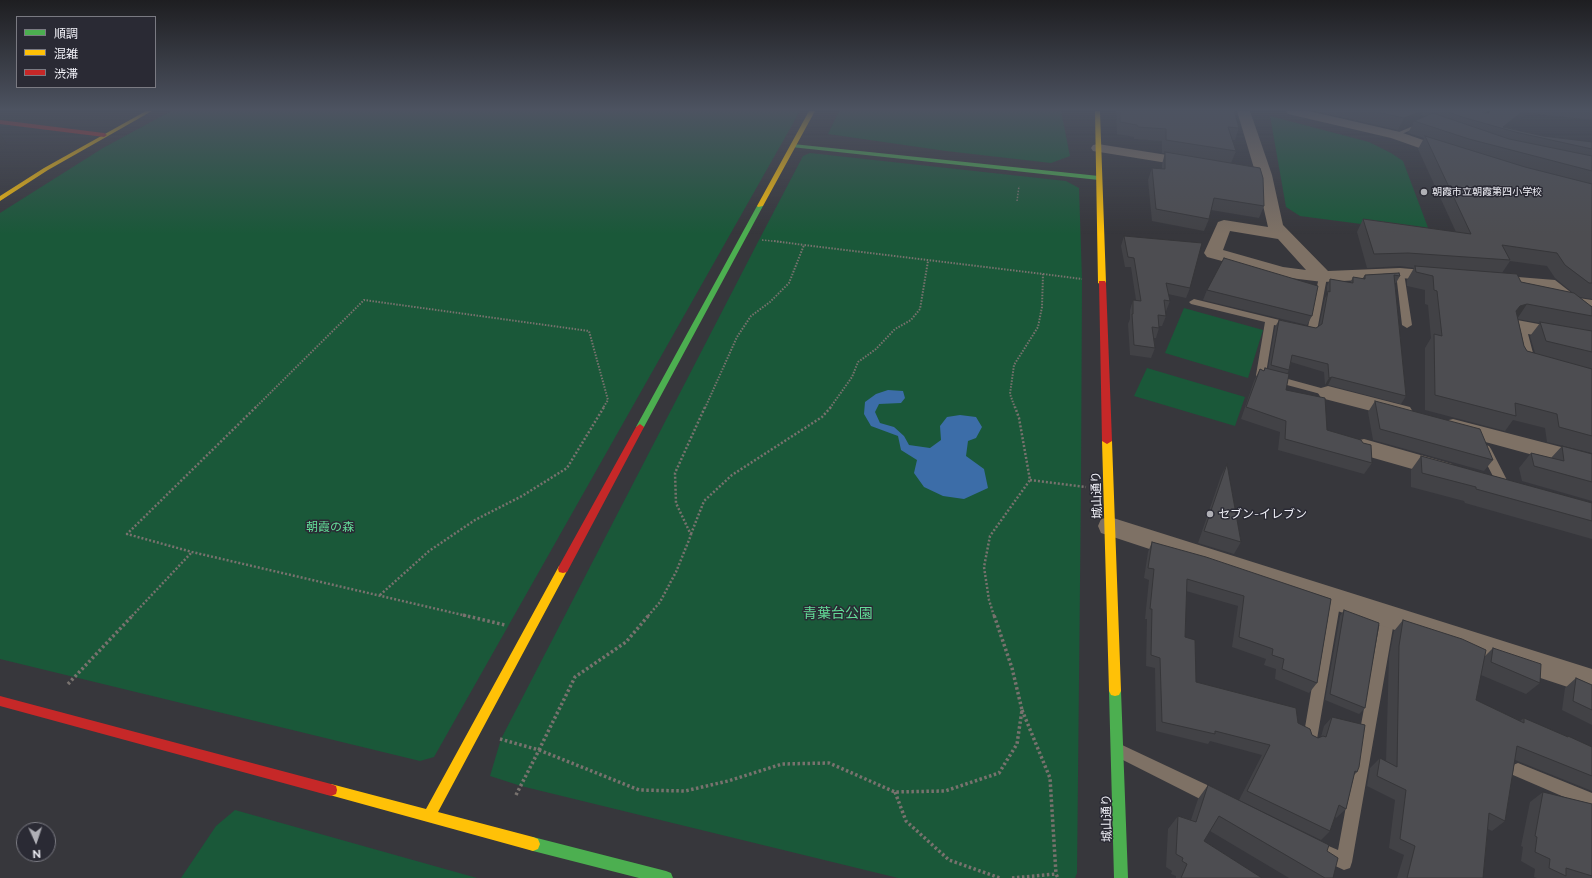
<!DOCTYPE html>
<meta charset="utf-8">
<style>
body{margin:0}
#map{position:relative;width:1592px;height:878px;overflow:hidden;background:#37373c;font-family:Raleway,"Noto Sans JP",sans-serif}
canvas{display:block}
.legend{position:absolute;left:16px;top:16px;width:140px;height:72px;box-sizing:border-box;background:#2a2a34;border:1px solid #7a7a82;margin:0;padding:5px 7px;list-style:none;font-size:12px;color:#f1f1f8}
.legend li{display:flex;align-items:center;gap:8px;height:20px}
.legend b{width:20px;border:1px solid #7a7a82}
.north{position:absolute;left:16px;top:822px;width:40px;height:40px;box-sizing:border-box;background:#2a2a34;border:1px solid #7a7a82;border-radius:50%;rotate:177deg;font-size:11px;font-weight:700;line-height:16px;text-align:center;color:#f1f1f8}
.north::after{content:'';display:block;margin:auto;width:14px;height:18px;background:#b0b0b6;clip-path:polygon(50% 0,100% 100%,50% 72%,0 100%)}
</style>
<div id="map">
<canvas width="1592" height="878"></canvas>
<ul class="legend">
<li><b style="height:5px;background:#4caf50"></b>順調</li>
<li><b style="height:5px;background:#ffc107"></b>混雑</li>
<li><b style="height:5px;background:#c62828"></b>渋滞</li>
</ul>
<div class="north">N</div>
</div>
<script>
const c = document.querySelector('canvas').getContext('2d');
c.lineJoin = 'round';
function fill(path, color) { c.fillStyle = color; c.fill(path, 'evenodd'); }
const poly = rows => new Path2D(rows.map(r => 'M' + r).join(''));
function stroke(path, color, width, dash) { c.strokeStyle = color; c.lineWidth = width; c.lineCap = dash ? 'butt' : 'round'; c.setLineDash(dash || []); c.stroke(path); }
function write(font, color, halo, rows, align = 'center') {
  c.font = font + ' Raleway,"Noto Sans JP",sans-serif'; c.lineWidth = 3; c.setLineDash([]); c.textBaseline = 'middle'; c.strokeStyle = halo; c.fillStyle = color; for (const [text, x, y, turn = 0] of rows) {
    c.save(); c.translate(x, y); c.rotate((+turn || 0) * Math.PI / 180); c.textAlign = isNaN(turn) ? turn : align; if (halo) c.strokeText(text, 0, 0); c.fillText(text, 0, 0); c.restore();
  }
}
fill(poly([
 [171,111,800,111,434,757,420,761,0,659,0,213,103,148],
 [839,111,1061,111,1070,156,1051,163,946,151,828,134],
 [1270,116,1369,142,1391,153,1403,161,1430,233,1300,216,1286,207],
 [810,153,1066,181,1079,188,1082,279,1081,486,1077,873,1075,878,898,878,521,786,490,776,501,739,759,240,803,156],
 [1184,308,1263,330,1248,378,1165,353],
 [1147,368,1245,397,1235,426,1134,396],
 [235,810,477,878,181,878,216,826]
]), '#1a5839');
fill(poly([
 [888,390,903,391,905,398,901,403,879,404,875,412,880,423,894,427,904,436,909,445,930,448,941,440,940,426,947,417,960,415,976,417,982,427,976,438,968,441,966,456,984,469,988,488,964,499,943,496,924,487,914,473,917,460,901,450,898,436,871,426,864,414,865,402,876,394]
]), '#3c6da8');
stroke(poly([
 [1017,201,1019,186],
 [762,240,782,242]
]), '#78726e', 1.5, [1.5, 1.5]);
stroke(poly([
 [774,241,804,245],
 [1043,274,1082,279],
 [255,408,364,300,589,331,608,400,603,408],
 [705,408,737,337,751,316,770,302,789,283,804,245,1043,274,1042,307,1038,327,1014,365,1010,394,1015,408],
 [830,408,852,377,858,362,876,349,895,329,911,320,920,309,928,261]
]), '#78726e', 2, [1.5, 1.5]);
stroke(poly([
 [256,407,127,534,192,552,467,616],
 [1030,480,1086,487],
 [691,534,704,501,732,475,822,417,831,407],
 [380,595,429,551,475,520,522,496,567,468,604,407],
 [132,616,192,552],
 [648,616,660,602,676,572,691,535,676,503,675,473,705,407],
 [994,616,989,600,984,567,990,536,1030,480,1019,418,1015,407]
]), '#78726e', 2.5, [2, 2]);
stroke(poly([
 [463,615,505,625],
 [68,684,133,615],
 [1022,710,1050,778,1056,874],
 [500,739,539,750],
 [539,750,639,790,685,791,728,781,782,764,829,763,895,792,945,791,999,773,1017,744,1022,710,1012,668,994,615],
 [539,750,575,677,626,642,649,615],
 [895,792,906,821,949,860,1000,878],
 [516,795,539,750],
 [1012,878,1056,874,1058,878]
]), '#78726e', 3.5, [2.5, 2.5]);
fill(poly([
 [1425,121,1430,122,1397,136,1392,135,1425,121],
 [1400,270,1404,273,1412,325,1407,328,1402,325,1396,273,1400,270],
 [1323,274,1327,277,1317,331,1312,334,1274,325,1266,373,1332,391,1333,393,1328,396,1257,377,1256,375,1265,322,1191,304,1189,302,1194,299,1308,327,1319,277,1323,274],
 [1572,297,1592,300,1592,306,1569,302,1567,300,1572,297],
 [1485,445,1489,446,1491,449,1510,486,1508,489,1504,490,1500,489,1498,486,1479,449,1481,446,1485,445],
 [1334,594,1339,595,1341,599,1317,739,1315,744,1310,746,1305,744,1303,739,1327,599,1329,595,1334,594],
 [1388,610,1393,612,1395,616,1352,862,1350,868,1344,870,1318,858,1316,852,1318,846,1324,844,1338,850,1381,616,1383,612,1388,610],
 [1120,744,1222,792,1224,798,1222,804,1216,806,1210,804,1115,756,1112,751,1115,746,1120,744],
 [1518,763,1592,793,1592,809,1513,775,1510,770,1513,765,1518,763]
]), '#7e7165');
fill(poly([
 [1237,111,1250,111,1272,175,1283,225,1328,271,1400,268,1446,272,1449,276,1446,280,1440,281,1400,278,1323,282,1282,277,1207,257,1204,253,1218,222,1224,220,1268,227,1256,175,1237,111],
 [1230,231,1278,239,1306,270,1283,267,1223,250,1230,231],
 [1286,111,1309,111,1400,132,1455,151,1457,154,1455,157,1450,158,1445,157,1391,138,1288,114,1286,111],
 [1098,144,1192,159,1197,160,1199,163,1197,166,1192,167,1093,151,1091,148,1093,145,1098,144],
 [1493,275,1555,280,1592,309,1592,324,1585,322,1544,289,1487,284,1484,280,1487,276,1493,275],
 [1517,320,1592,334,1592,346,1528,334,1533,353,1530,357,1523,359,1516,357,1513,353,1507,326,1510,322,1517,320],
 [1328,386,1410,407,1413,412,1410,417,1402,419,1321,398,1318,393,1321,388,1328,386],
 [1453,419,1592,455,1592,471,1445,431,1442,426,1445,421,1453,419],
 [1364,439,1452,464,1455,470,1452,476,1444,478,1356,453,1353,447,1356,441,1364,439],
 [1110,517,1592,669,1592,695,1101,533,1098,526,1101,519,1110,517]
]), '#7e7165');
fill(poly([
 [793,144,1099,176,1102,178,1099,180,791,147,791,145,793,144],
 [760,204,763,206,644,427,640,430,637,429,636,427,757,206,760,204],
 [1115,686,1119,687,1121,691,1128,878,1114,878,1109,691,1111,687,1115,686],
 [533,837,666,871,671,873,673,878,639,878,533,851,528,849,526,844,528,839,533,837]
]), '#4caf50');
fill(poly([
 [146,111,152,111,48,170,0,201,0,196,44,168,146,111],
 [809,111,815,111,763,206,758,207,757,206,809,111],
 [1095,111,1100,111,1106,283,1102,285,1098,283,1095,111],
 [1107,438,1112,441,1121,691,1119,695,1115,696,1111,695,1109,691,1102,441,1107,438],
 [563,565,567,566,568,569,438,812,533,837,538,839,540,844,538,849,533,851,326,794,325,790,326,786,331,784,426,809,559,566,563,565]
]), '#ffc107');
fill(poly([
 [0,120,104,133,107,135,104,137,0,124,0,120],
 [1099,281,1105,281,1106,283,1112,441,1107,444,1102,441,1099,281],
 [640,424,644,427,567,572,563,573,559,572,558,569,559,566,636,427,640,424],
 [0,696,331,784,336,786,337,790,336,794,331,796,0,706,0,696]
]), '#c62828');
fill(poly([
 [1116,111,1234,111,1239,128,1235,140,1232,140,1236,151,1231,163,1264,206,1259,218,1211,210,1209,219,1204,231,1152,221,1148,180,1152,168,1162,169,1162,164,1165,153,1162,153,1162,141,1134,139,1134,137,1117,134],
 [1314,111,1487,111,1485,113,1489,113,1491,111,1529,111,1527,114,1509,128,1543,136,1592,142,1592,299,1579,297,1592,307,1592,453,1547,442,1545,428,1513,420,1505,431,1425,410,1425,348,1431,338,1428,305,1425,304,1425,290,1407,286,1407,280,1414,268,1400,266,1367,268,1357,232,1363,219,1456,232,1418,149,1424,138,1408,133,1413,124,1398,130],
 [1421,115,1424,117,1419,119],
 [1510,261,1547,266,1555,278,1573,293,1521,282,1502,273],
 [1518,319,1540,323,1530,336,1535,353,1527,351,1524,346],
 [1529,111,1592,111,1592,120,1528,113],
 [1124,236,1190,288,1186,298,1168,294,1170,301,1166,311,1165,311,1166,316,1162,326,1159,326,1159,328,1156,338,1154,338,1155,348,1151,358,1130,355,1128,324,1130,319,1130,310,1133,300,1136,300,1131,267,1125,267,1121,246],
 [1399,273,1400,276,1396,283,1395,283,1406,396,1401,404,1328,385,1325,385,1324,372,1291,362,1289,370,1287,374,1286,390,1327,430,1372,463,1364,474,1278,450,1280,432,1241,419,1254,381,1260,369,1264,371,1265,368,1268,369,1275,327,1279,320,1316,328,1319,326,1325,298,1327,295,1327,286,1330,279,1350,283,1353,277,1362,279,1365,275],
 [1207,290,1312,316,1307,325,1203,300],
 [1375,401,1493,460,1484,471,1373,440,1368,412],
 [1562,446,1592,454,1592,501,1522,481,1519,468,1531,453,1551,458],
 [1421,456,1592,503,1592,539,1465,503,1464,501,1411,487,1411,470],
 [1227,464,1241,542,1234,554,1198,543,1221,476],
 [1152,542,1331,599,1317,683,1309,693,1275,679,1276,669,1264,665,1266,659,1232,647,1238,606,1186,591,1185,637,1196,682,1298,723,1312,735,1318,738,1321,737,1324,726,1332,717,1357,772,1354,775,1346,809,1336,818,1335,817,1330,831,1321,840,1239,800,1262,755,1210,741,1208,744,1156,731,1155,668,1146,666,1147,619,1145,619,1149,580,1144,578,1148,552],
 [1344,610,1365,708,1359,714,1325,700,1340,616],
 [1403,620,1485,656,1493,648,1540,683,1526,694,1481,675,1476,700,1520,721,1524,718,1567,737,1568,736,1592,747,1592,791,1515,760,1505,821,1492,831,1488,829,1483,878,1397,878,1404,855,1389,848,1395,800,1367,786,1370,768,1380,758,1386,762,1389,657,1394,631],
 [1576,678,1592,685,1592,725,1562,710,1565,688],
 [1208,785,1327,851,1333,878,1289,878,1210,831,1204,841,1262,878,1176,878,1176,876,1171,874,1172,871,1166,867,1168,829,1178,816,1191,820,1198,799],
 [1543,792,1592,804,1592,878,1537,878,1534,877,1535,869,1521,861,1523,847,1521,846,1530,802]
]), '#424246');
fill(poly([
 [1422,111,1423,111,1417,122,1414,121,1413,124,1398,130,1404,118],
 [1482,111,1487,111,1476,121],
 [1523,111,1529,111,1527,114,1507,130,1503,127],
 [0,134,7,144,0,148],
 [1527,304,1517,319,1516,311,1520,306],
 [1332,377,1328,385,1325,385,1329,378]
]), '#363639');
const building = poly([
 [1120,111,1234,111,1239,128,1228,127,1236,151,1166,140,1166,129,1138,127,1137,125,1120,122,1120,111],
 [1372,111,1422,111,1404,118,1372,111],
 [1445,111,1483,111,1483,113,1489,113,1491,111,1523,111,1503,127,1543,136,1592,142,1592,149,1515,132,1462,117,1445,111],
 [1433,113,1509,139,1592,156,1592,171,1469,139,1414,121,1433,113],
 [1425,136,1525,167,1592,184,1592,283,1589,283,1565,265,1557,253,1502,245,1510,260,1408,253,1374,254,1363,219,1471,234,1425,136],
 [1165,152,1260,168,1263,178,1264,206,1214,198,1209,219,1156,209,1152,168,1165,169,1165,152],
 [1124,236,1202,243,1190,288,1166,283,1170,301,1164,300,1166,316,1158,315,1159,328,1152,327,1155,348,1134,345,1132,314,1133,314,1133,300,1141,301,1134,258,1128,257,1124,236],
 [1224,258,1318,286,1312,316,1207,290,1224,258],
 [1415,266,1517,274,1521,282,1574,293,1592,307,1592,316,1527,304,1520,306,1516,311,1524,346,1527,351,1592,369,1592,436,1559,427,1557,414,1515,403,1516,416,1435,395,1434,334,1442,336,1437,291,1434,290,1433,276,1416,272,1415,266],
 [1399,273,1400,276,1394,275,1406,396,1332,377,1329,378,1328,364,1292,355,1289,370,1271,365,1279,320,1316,328,1322,324,1328,291,1330,292,1330,279,1353,283,1353,277,1365,279,1365,275,1399,273],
 [1540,322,1592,331,1592,352,1546,341,1540,322],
 [1265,368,1289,374,1286,390,1325,398,1327,430,1361,440,1363,443,1371,445,1372,463,1285,439,1286,421,1246,407,1260,369,1264,371,1265,368],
 [1375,401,1480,429,1493,460,1380,429,1375,401],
 [1562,446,1592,454,1592,482,1534,466,1531,453,1564,461,1562,446],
 [1421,456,1592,503,1592,521,1476,489,1476,487,1422,473,1421,456],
 [1227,464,1241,542,1204,531,1227,464],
 [1152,542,1206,557,1331,599,1317,683,1282,669,1284,659,1272,655,1273,649,1239,637,1244,596,1187,579,1185,637,1195,640,1196,682,1296,708,1298,723,1310,729,1312,735,1318,738,1323,736,1326,737,1332,717,1365,725,1359,767,1357,772,1355,771,1346,809,1339,805,1330,831,1247,791,1270,745,1215,731,1215,734,1162,722,1160,658,1151,655,1152,609,1150,609,1154,569,1148,568,1152,542],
 [1344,610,1379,623,1365,708,1330,694,1344,610],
 [1403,620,1462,639,1486,650,1476,700,1524,723,1524,718,1568,737,1568,736,1592,747,1592,776,1517,746,1505,821,1489,813,1483,878,1407,878,1415,846,1400,839,1406,790,1377,776,1380,758,1397,767,1399,646,1403,620],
 [1493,648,1541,664,1540,683,1491,662,1493,648],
 [1576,678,1592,685,1592,710,1573,701,1576,678],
 [1208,785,1329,845,1327,851,1338,858,1333,878,1325,878,1219,816,1204,841,1262,878,1181,878,1187,864,1182,861,1183,858,1176,854,1178,816,1196,822,1208,785],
 [1543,792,1592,804,1592,876,1566,868,1566,876,1549,868,1550,859,1535,852,1537,837,1535,836,1543,792]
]);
fill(building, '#4d4d51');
stroke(building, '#363639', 1);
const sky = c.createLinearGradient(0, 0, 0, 234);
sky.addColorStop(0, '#1e1e21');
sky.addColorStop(0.47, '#4d5361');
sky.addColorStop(1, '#4d536100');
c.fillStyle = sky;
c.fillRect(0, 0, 1592, 234);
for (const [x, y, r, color] of [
 [1424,192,4,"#b0b0b6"],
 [1210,514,4,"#b0b0b6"]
]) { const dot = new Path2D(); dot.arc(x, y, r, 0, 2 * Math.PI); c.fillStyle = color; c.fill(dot); stroke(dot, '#2a2a34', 1.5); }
write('10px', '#f1f1f8', '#2a2a34', [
 ["朝霞市立朝霞第四小学校",1432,192]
], 'left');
write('12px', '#f1f1f8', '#2a2a34', [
 ["城山通り",1097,495,-92],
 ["城山通り",1107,818,-91]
]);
write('12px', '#f1f1f8', '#2a2a34', [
 ["セブン-イレブン",1218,514]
], 'left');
write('12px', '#63dd98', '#2a2a34', [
 ["朝霞の森",330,527]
]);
write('14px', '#63dd98', '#2a2a34', [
 ["青葉台公園",838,614]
]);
</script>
